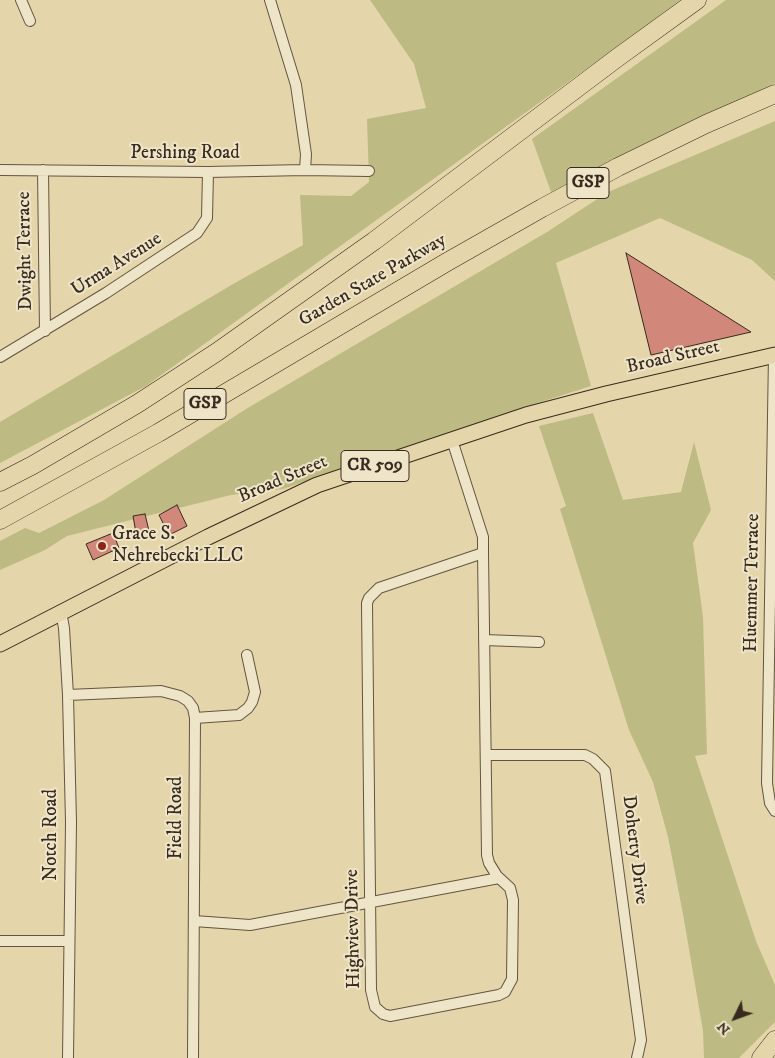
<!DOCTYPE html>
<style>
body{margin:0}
#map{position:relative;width:775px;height:1058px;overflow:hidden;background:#e5d5aa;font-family:"IM FELL DW Pica",serif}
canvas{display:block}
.north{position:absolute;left:710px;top:993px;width:50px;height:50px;-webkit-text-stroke:4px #eee4c8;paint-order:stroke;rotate:228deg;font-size:14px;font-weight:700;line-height:20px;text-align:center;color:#382a1e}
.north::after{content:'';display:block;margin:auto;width:18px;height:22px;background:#382a1e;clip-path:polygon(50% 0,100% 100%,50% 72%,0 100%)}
</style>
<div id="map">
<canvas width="775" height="1058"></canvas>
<div class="north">N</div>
</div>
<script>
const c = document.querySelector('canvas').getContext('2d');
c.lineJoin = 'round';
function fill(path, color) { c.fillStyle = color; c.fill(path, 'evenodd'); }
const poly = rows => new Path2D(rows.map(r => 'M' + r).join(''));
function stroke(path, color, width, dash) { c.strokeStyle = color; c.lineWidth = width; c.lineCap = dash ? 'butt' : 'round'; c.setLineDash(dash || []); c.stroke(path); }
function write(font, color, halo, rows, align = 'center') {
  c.font = font + ' "IM FELL DW Pica",serif'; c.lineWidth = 4; c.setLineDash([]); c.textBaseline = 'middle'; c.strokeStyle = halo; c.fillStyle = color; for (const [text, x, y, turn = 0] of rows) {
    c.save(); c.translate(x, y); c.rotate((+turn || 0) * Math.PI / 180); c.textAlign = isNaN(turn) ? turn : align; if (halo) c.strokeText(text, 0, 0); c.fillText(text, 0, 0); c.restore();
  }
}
fill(poly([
 [370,0,680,0,643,28,146,386,0,463,0,422,233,284,303,245,300,195,351,196,369,182,367,119,426,108,414,64],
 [726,0,775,0,775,83,551,192,532,139],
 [775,121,775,281,752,260,660,218,556,263,591,386,522,408,283,489,231,495,67,536,45,550,0,570,0,541,25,528,39,533,104,500,246,409,547,232,608,192],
 [593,413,623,500,681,492,694,442,711,510,693,543,703,617,707,754,695,756,756,941,775,985,775,1022,739,1058,704,1058,703,1031,683,914,668,837,653,782,629,730,560,509,566,506,539,426]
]), '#bdbb83');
const building = poly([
 [626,253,751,332,651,355,626,253],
 [177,505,187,526,169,535,159,515,177,505],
 [145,514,149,531,136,533,133,516,145,514],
 [113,533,119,548,93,560,86,544,113,533]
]);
fill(building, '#d1887b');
stroke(building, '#382a1e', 1);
const minor = poly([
 [21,0,30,21],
 [270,0,296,85,306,154,305,170],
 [0,170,208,172,305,170,369,171],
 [43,170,45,331],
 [774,355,767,783,770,803,775,811],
 [0,357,106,293,197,233,207,218,208,172],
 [452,440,483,537,483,553,487,855,489,863,497,876,510,888,513,900,512,979,505,992,499,995,390,1016,383,1014,375,1007,371,990,367,603,369,598,379,588,483,553],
 [61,612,64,628,68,695,71,822,68,1058],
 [484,640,539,642],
 [68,695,161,691,180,696,188,701,193,708,195,718,193,1058],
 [195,718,239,715,248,708,252,702,255,692,247,655],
 [486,755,585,755,593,759,605,771,641,1040,637,1058],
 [194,921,250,925,499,878],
 [0,941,69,941]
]);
const primary = poly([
 [0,644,208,537,317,485,526,415,606,394,775,355]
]);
const motorway = poly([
 [0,482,33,465,137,404,217,352,374,241,617,58,697,0],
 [0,520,158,433,447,262,542,208,618,167,706,124,775,94],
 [761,1058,775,1040]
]);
stroke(minor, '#635541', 12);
stroke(primary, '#382a1e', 17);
stroke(motorway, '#382a1e', 19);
stroke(minor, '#eee4c8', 10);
stroke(primary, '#e5d5aa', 15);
stroke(motorway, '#e5d5aa', 18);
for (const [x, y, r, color] of [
 [102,546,5,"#8f2418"]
]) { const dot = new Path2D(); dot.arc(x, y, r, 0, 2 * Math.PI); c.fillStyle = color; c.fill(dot); stroke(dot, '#eee4c8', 2); }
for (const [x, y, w] of [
 [588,183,42],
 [205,404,42],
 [375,466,68]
]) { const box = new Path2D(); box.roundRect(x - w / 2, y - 15.5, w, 31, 4); c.fillStyle = '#eee4c8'; c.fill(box); stroke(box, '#382a1e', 1); }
write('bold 18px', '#382a1e', null, [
 ["GSP",588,183],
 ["GSP",205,404],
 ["CR 509",375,466]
]);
write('19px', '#382a1e', '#eee4c8', [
 ["Pershing Road",185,154],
 ["Dwight Terrace",26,251,-91],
 ["Urma Avenue",117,265,-32],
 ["Garden State Parkway",373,281,-30],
 ["Broad Street",673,358,-13],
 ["Broad Street",283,480,-23],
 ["Huemmer Terrace",753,583,-89],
 ["Field Road",177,818,-90],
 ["Notch Road",52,835,-90],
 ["Doherty Drive",634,850,83],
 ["Highview Drive",354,929,-91]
]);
write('19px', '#382a1e', '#eee4c8', [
 ["Grace S.",112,535],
 ["Nehrebecki LLC",112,557]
], 'left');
</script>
